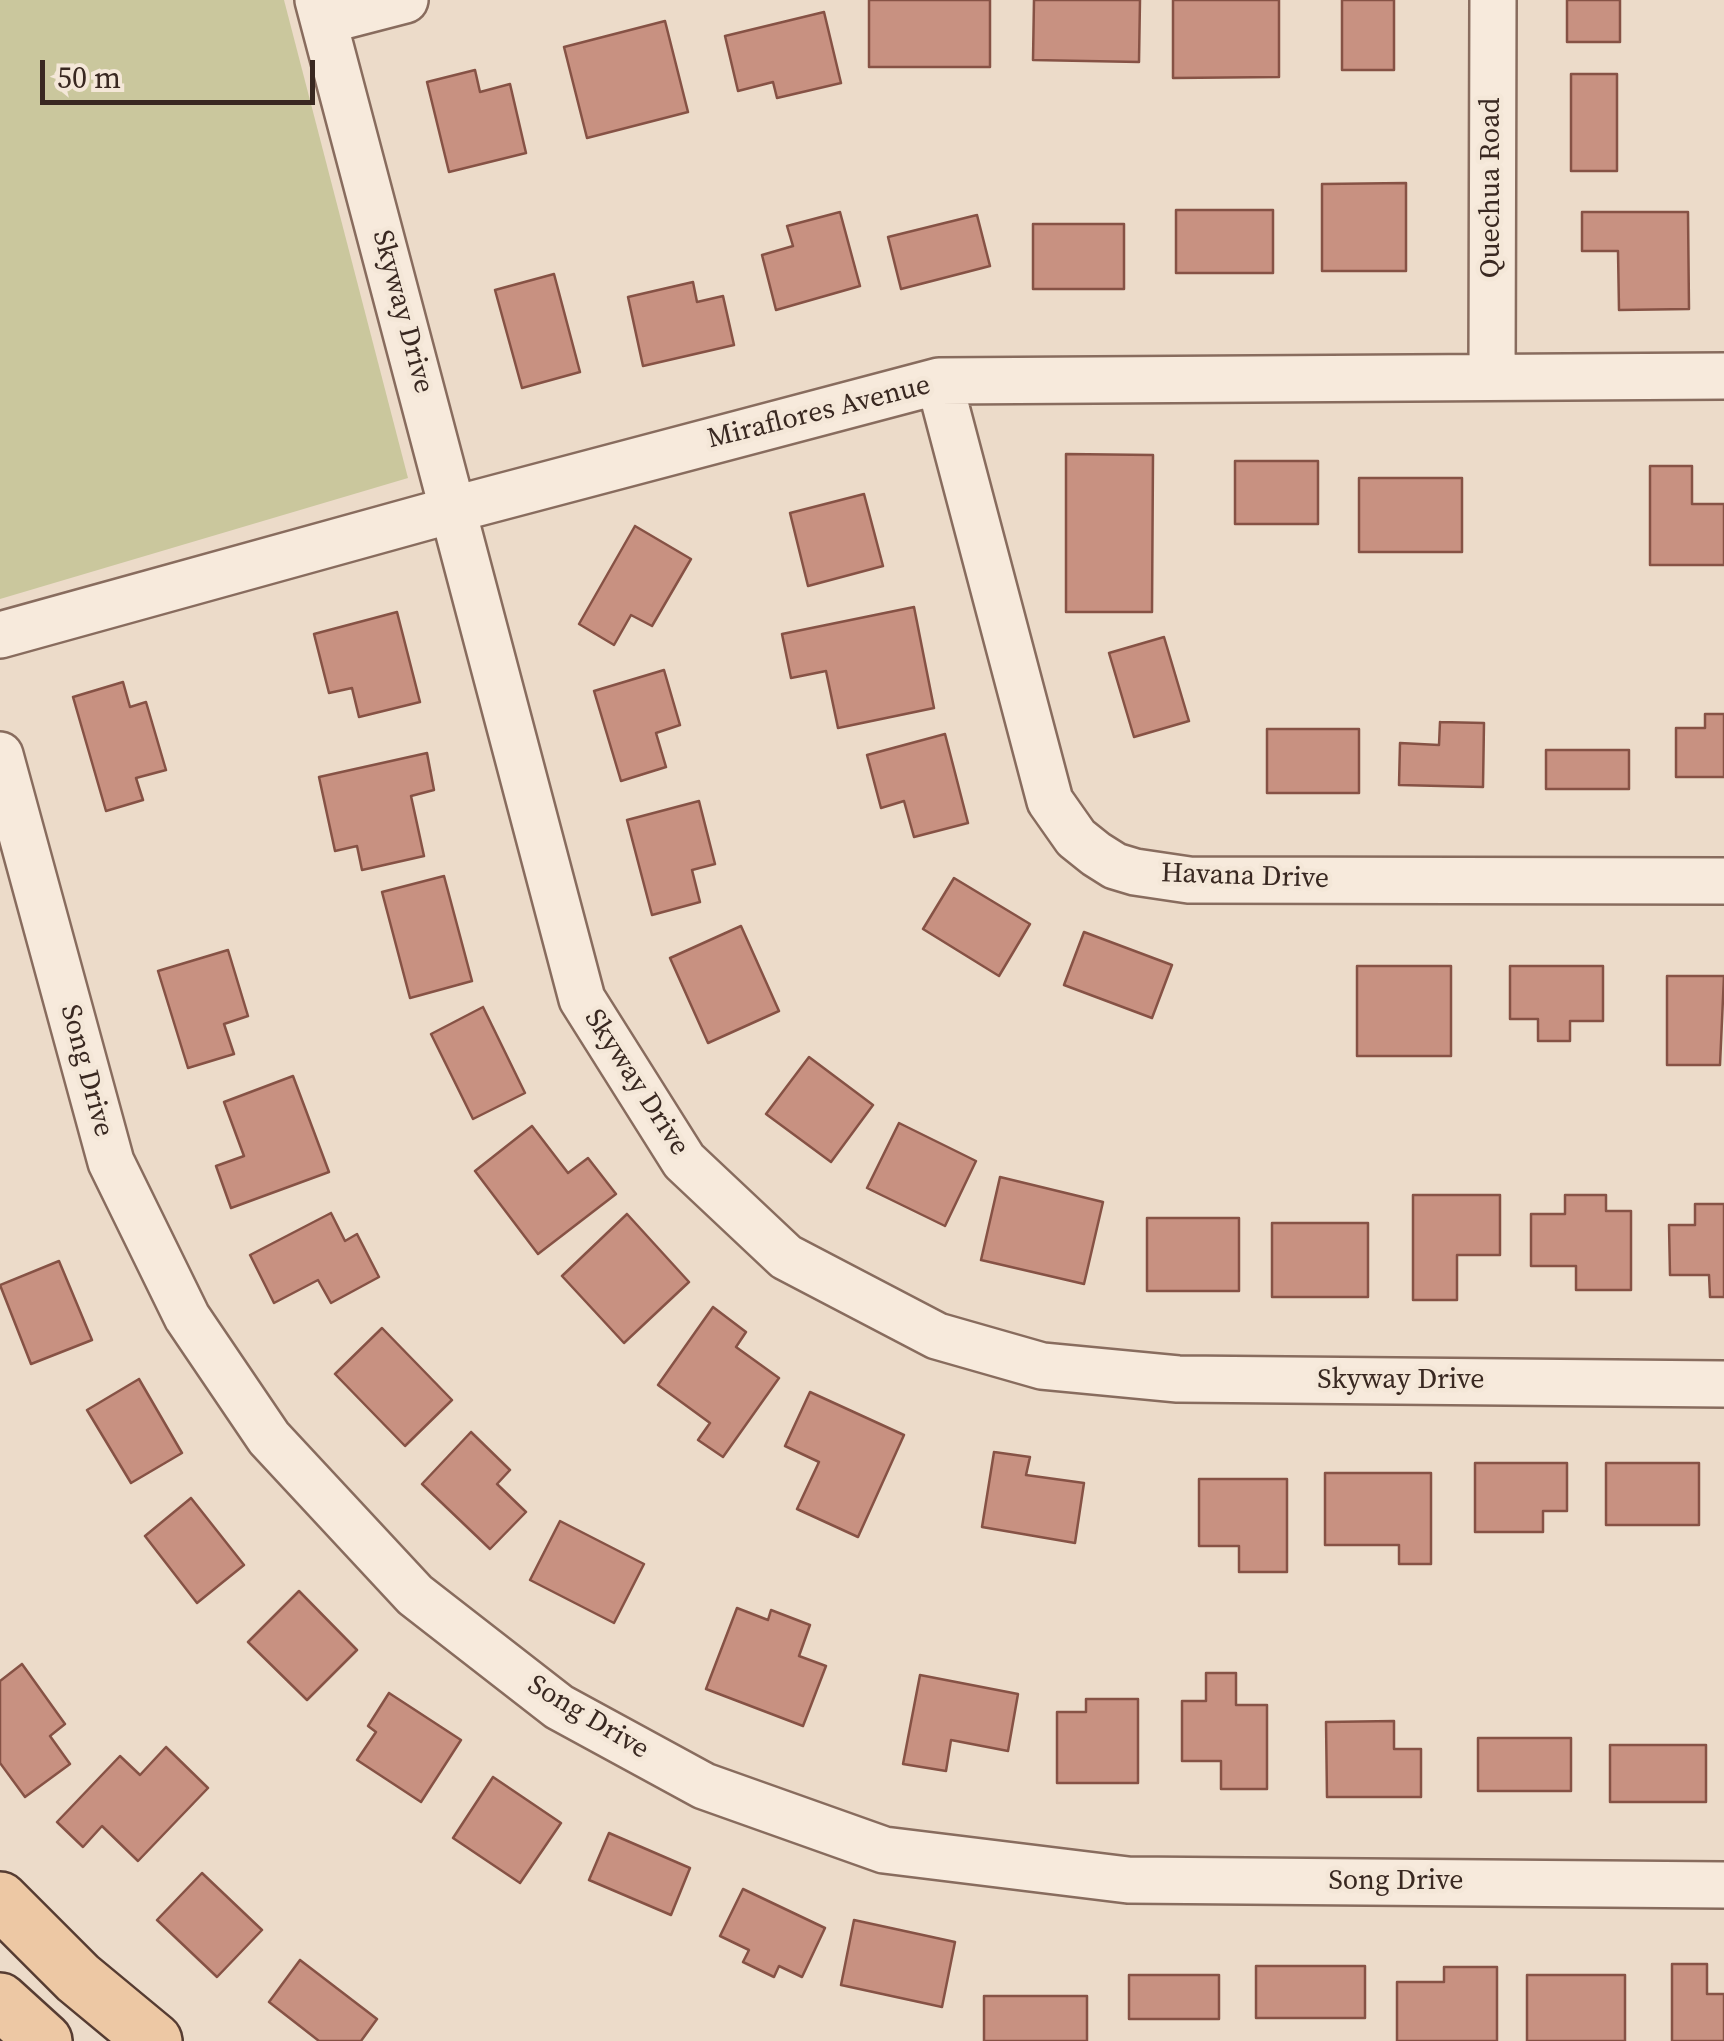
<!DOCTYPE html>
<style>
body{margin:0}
#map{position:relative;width:1724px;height:2041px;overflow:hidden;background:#ecdbc9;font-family:"Source Serif 4",serif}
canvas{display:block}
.scale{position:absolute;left:40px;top:60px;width:275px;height:45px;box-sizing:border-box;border:5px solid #392821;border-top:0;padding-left:12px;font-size:30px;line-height:35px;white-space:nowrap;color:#392821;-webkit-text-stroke:8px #f4e7d8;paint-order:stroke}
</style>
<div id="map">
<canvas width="1724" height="2041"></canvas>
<div class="scale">50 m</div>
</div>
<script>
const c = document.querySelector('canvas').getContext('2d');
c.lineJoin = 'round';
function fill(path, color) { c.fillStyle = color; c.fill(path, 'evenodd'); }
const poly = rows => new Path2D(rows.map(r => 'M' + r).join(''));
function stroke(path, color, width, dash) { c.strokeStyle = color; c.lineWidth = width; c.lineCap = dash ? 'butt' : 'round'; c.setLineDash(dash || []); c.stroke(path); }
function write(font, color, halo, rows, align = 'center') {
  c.font = font + ' "Source Serif 4",serif'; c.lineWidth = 9; c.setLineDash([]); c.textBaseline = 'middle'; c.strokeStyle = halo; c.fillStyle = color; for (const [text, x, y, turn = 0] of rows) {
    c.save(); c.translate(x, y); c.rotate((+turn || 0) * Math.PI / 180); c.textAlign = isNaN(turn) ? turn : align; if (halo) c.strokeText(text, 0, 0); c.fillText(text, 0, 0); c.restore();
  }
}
fill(poly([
 [0,0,284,0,408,478,0,599]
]), '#cac79d');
const building = poly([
 [869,0,990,0,990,67,869,67,869,0],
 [1034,0,1140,0,1139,62,1033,60,1034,0],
 [1173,0,1279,0,1279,77,1173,78,1173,0],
 [1342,0,1394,0,1394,70,1342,70,1342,0],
 [1567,0,1620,0,1620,42,1567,42,1567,0],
 [824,12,841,83,777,98,773,82,738,91,725,36,824,12],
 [665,21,688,112,587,138,564,47,665,21],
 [475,70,480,92,510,84,526,153,449,172,427,82,475,70],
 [1571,74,1617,74,1617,171,1571,171,1571,74],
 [1406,183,1406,271,1322,271,1322,184,1406,183],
 [1176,210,1273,210,1273,273,1176,273,1176,210],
 [840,212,860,286,776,310,762,255,793,246,787,226,840,212],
 [1582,212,1688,212,1689,309,1619,310,1618,251,1582,251,1582,212],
 [977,215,990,266,901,289,888,237,977,215],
 [1033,224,1124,224,1124,289,1033,289,1033,224],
 [554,274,580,372,522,388,495,290,554,274],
 [693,282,697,302,723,296,734,345,643,366,628,297,693,282],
 [1066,454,1153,455,1152,612,1066,612,1066,454],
 [1235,461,1318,461,1318,524,1235,524,1235,461],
 [1650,466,1692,466,1692,504,1724,504,1724,565,1650,565,1650,466],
 [1359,478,1462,478,1462,552,1359,552,1359,478],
 [864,494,883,566,808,586,790,513,864,494],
 [635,526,691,559,652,626,631,615,614,645,579,624,635,526],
 [914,607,934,708,838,728,826,671,791,678,782,634,914,607],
 [397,612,420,702,359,717,352,688,329,693,314,634,397,612],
 [1164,637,1189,721,1134,737,1109,653,1164,637],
 [664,670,680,725,656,733,666,767,621,781,594,691,664,670],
 [123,682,130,707,146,702,166,770,136,778,143,800,106,811,73,697,123,682],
 [1705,714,1724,714,1724,777,1676,777,1676,728,1705,728,1705,714],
 [1440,722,1484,723,1483,787,1399,785,1400,743,1439,745,1440,722],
 [1267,729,1359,729,1359,793,1267,793,1267,729],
 [945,734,968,823,914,837,904,801,881,808,867,755,945,734],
 [1546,750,1629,750,1629,789,1546,789,1546,750],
 [427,753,434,790,411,796,424,856,362,870,357,846,335,851,319,777,427,753],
 [699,801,715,864,692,870,700,902,652,915,627,820,699,801],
 [444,876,472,981,410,998,382,892,444,876],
 [954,878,1030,924,999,976,923,929,954,878],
 [741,926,779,1011,708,1043,670,958,741,926],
 [1084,932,1172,965,1152,1018,1064,985,1084,932],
 [228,950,248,1016,224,1024,234,1054,188,1068,158,971,228,950],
 [1357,966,1451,966,1451,1056,1357,1056,1357,966],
 [1510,966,1603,966,1603,1021,1570,1021,1570,1041,1538,1041,1538,1019,1510,1019,1510,966],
 [1667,976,1724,976,1720,1065,1667,1065,1667,976],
 [483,1007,525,1093,473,1119,431,1034,483,1007],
 [809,1057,873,1105,831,1162,766,1114,809,1057],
 [293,1076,329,1172,231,1208,216,1166,244,1156,224,1102,293,1076],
 [899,1123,976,1161,945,1226,867,1188,899,1123],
 [532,1126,568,1173,588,1158,616,1194,538,1254,475,1171,532,1126],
 [1000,1177,1103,1202,1084,1284,981,1260,1000,1177],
 [1413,1195,1500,1195,1500,1255,1457,1255,1457,1300,1413,1300,1413,1195],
 [1565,1195,1606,1195,1606,1211,1631,1211,1631,1290,1576,1290,1576,1266,1531,1266,1531,1214,1565,1214,1565,1195],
 [1695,1204,1724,1204,1724,1297,1710,1297,1709,1275,1670,1275,1669,1225,1695,1225,1695,1204],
 [331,1213,345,1241,357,1234,379,1277,331,1303,318,1280,274,1303,250,1255,331,1213],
 [627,1214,689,1282,624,1343,562,1276,627,1214],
 [1147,1218,1239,1218,1239,1291,1147,1291,1147,1218],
 [1272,1223,1368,1223,1368,1297,1272,1297,1272,1223],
 [59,1261,92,1340,31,1364,0,1285,59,1261],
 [713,1307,746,1332,736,1347,779,1378,723,1457,698,1440,710,1423,658,1385,713,1307],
 [382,1328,452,1400,405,1446,335,1374,382,1328],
 [139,1379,182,1453,131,1483,87,1410,139,1379],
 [810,1392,904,1435,858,1537,797,1509,819,1462,785,1446,810,1392],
 [471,1432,510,1470,497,1484,526,1512,490,1549,422,1484,471,1432],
 [994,1452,1030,1457,1026,1475,1084,1483,1075,1543,982,1527,994,1452],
 [1475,1463,1567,1463,1567,1511,1543,1511,1543,1532,1475,1532,1475,1463],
 [1606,1463,1699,1463,1699,1525,1606,1525,1606,1463],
 [1325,1473,1431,1473,1431,1564,1399,1564,1399,1545,1325,1545,1325,1473],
 [1199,1479,1287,1479,1287,1572,1239,1572,1239,1546,1199,1546,1199,1479],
 [191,1498,244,1565,197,1603,145,1536,191,1498],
 [560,1521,644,1564,614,1623,530,1580,560,1521],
 [299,1591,357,1650,307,1700,248,1642,299,1591],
 [737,1608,768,1620,771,1610,810,1625,799,1656,826,1666,803,1726,706,1689,737,1608],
 [22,1664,65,1724,50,1736,70,1764,25,1797,0,1763,0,1681,22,1664],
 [1206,1673,1236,1673,1236,1705,1267,1705,1267,1789,1221,1789,1221,1761,1182,1761,1182,1701,1206,1701,1206,1673],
 [920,1675,1018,1694,1008,1751,951,1740,946,1771,903,1764,920,1675],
 [389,1693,461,1740,421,1802,357,1760,376,1732,368,1726,389,1693],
 [1086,1699,1138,1699,1138,1783,1057,1783,1057,1712,1086,1712,1086,1699],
 [1394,1721,1394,1749,1421,1749,1421,1797,1327,1797,1326,1722,1394,1721],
 [1478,1738,1571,1738,1571,1791,1478,1791,1478,1738],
 [1610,1745,1706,1745,1706,1802,1610,1802,1610,1745],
 [166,1747,208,1788,138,1861,102,1826,83,1847,57,1822,120,1756,140,1775,166,1747],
 [493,1777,561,1823,520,1883,453,1838,493,1777],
 [609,1833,690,1868,671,1915,589,1880,609,1833],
 [202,1873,262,1930,217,1977,157,1920,202,1873],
 [743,1889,825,1928,802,1977,779,1966,774,1977,743,1962,749,1950,720,1936,743,1889],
 [854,1920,955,1942,942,2007,841,1985,854,1920],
 [300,1960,377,2019,361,2041,319,2041,269,2002,300,1960],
 [1672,1964,1707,1964,1707,1994,1724,1994,1724,2041,1672,2041,1672,1964],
 [1256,1966,1365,1966,1365,2018,1256,2018,1256,1966],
 [1444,1967,1497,1967,1497,2041,1397,2041,1397,1982,1444,1982,1444,1967],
 [1129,1975,1219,1975,1219,2019,1129,2019,1129,1975],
 [1527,1975,1625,1975,1625,2041,1527,2041,1527,1975],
 [984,1996,1087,1996,1087,2041,984,2041,984,1996]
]);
fill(building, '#c89181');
stroke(building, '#865245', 2.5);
const minor = poly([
 [318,0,582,999,684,1161,786,1257,937,1336,1042,1366,1178,1379,1724,1384],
 [324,21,405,0],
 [1492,375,1493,0],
 [939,381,1050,801,1076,838,1096,854,1115,866,1135,872,1189,880,1724,881],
 [0,635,455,509,939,381,1724,376],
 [0,755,111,1162,187,1317,269,1438,415,1595,559,1707,704,1786,884,1850,1128,1880,1724,1885]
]);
const major = poly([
 [0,1900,78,1978,154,2041],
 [0,2001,44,2041]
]);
stroke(minor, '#886c5e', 50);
stroke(major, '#563c32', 60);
stroke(minor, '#f7eadc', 45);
stroke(major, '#edc8a4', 55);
write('28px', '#392821', '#f4e7d8', [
 ["Quechua Road",1492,188,-90],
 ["Skyway Drive",402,312,75],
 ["Miraflores Avenue",819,413,-14],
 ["Havana Drive",1245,877,2],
 ["Song Drive",86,1071,75],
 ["Skyway Drive",636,1083,57],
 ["Skyway Drive",1401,1381],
 ["Song Drive",588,1718,31],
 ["Song Drive",1396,1882]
]);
</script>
